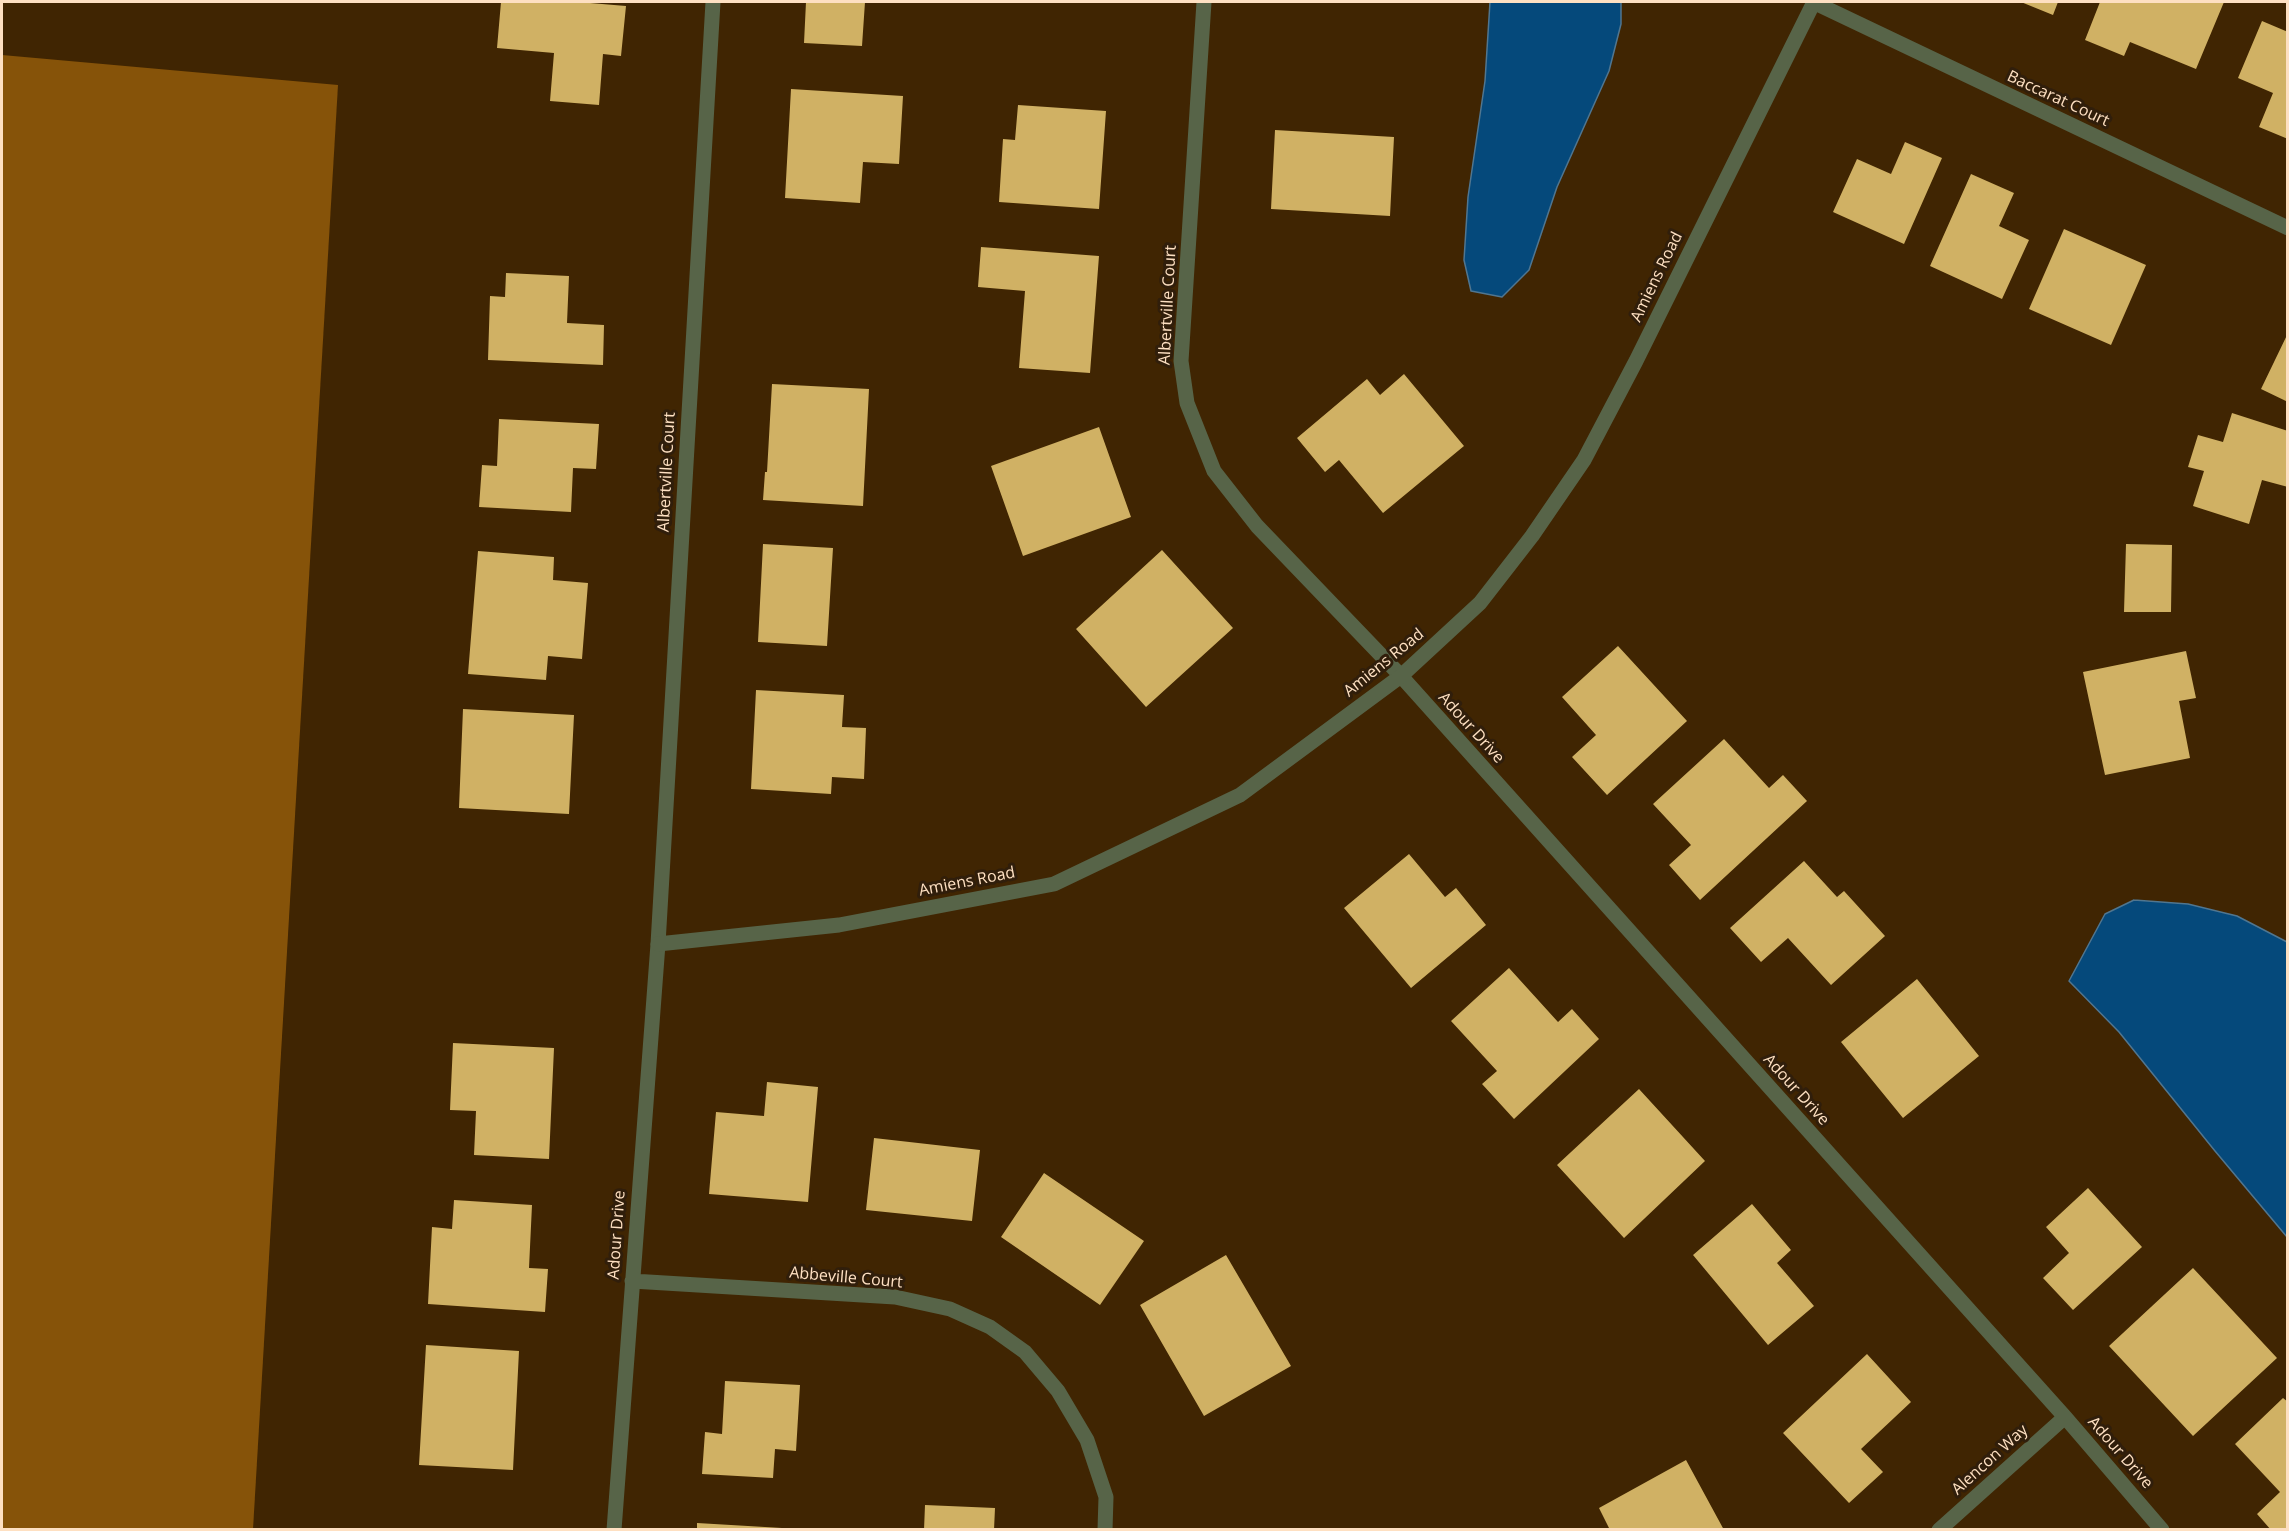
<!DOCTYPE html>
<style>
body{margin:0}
#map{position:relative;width:2289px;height:1531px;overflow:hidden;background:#402502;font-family:"Open Sans",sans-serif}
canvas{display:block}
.frame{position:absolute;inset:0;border:3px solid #fee0c2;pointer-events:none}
</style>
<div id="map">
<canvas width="2289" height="1531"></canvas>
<div class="frame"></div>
</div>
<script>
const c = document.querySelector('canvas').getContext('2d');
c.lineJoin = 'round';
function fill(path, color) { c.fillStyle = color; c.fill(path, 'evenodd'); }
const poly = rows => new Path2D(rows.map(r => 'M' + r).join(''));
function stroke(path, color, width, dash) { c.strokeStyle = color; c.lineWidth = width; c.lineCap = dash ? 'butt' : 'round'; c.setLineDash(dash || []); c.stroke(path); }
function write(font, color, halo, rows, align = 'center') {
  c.font = font + ' "Open Sans",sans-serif'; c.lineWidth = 6; c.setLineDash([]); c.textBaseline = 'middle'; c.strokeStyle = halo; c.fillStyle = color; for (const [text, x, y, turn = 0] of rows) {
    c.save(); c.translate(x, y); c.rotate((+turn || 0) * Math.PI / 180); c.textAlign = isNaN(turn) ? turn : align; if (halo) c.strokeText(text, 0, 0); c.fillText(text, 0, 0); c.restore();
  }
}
fill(poly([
 [2,55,338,85,253,1529,2,1529]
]), '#865309');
const water = poly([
 [1490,2,1621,2,1621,24,1609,71,1557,187,1529,270,1502,297,1471,291,1464,260,1468,197,1485,81,1490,2],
 [2134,900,2188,904,2237,916,2287,942,2287,1237,2215,1151,2119,1032,2069,981,2105,914,2134,900]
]);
fill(water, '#05497b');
stroke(water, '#507690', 1.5);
fill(poly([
 [501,2,578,2,626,6,621,56,603,54,599,105,550,101,554,53,497,48],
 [806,2,865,2,862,46,804,43],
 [2021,2,2058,2,2053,15],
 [2100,2,2224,2,2196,69,2130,42,2124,56,2085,40],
 [2262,21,2288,32,2288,139,2259,127,2273,93,2238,78],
 [791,89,903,96,899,164,863,162,860,203,785,198],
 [1018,105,1106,111,1099,209,999,202,1003,139,1015,140],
 [1275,130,1394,137,1390,216,1271,209],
 [1905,142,1942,158,1904,244,1833,212,1857,159,1891,174],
 [1971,174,2014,193,1999,226,2029,240,2002,299,1930,266],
 [2064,229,2146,265,2111,345,2029,309],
 [981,247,1099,256,1090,373,1019,368,1025,291,978,287],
 [506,273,569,276,567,323,604,325,603,365,488,360,490,296,505,297],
 [2288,333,2288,402,2261,389],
 [1404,374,1464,446,1383,513,1339,460,1325,472,1297,438,1367,379,1380,395],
 [772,384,869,389,863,506,763,500,765,472,767,472],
 [2232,413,2288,431,2288,487,2262,480,2249,524,2193,506,2204,471,2188,467,2198,435,2223,442],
 [499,419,599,424,596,469,573,468,571,512,479,507,482,465,497,466],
 [1099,427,1131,517,1023,556,991,466],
 [763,544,833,548,827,646,758,642],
 [2126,544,2172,545,2171,612,2124,612],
 [1162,550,1233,628,1146,707,1076,629],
 [478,551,554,557,553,580,588,583,582,659,548,656,546,680,468,674],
 [1618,646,1687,721,1607,795,1572,757,1596,735,1562,697],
 [2186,651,2196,698,2179,701,2190,758,2105,775,2083,672],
 [756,690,844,695,842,727,866,728,864,779,832,777,831,794,751,789],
 [463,709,574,715,569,814,459,808],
 [1724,739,1769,788,1783,775,1807,801,1700,900,1669,865,1691,845,1653,804],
 [1409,854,1445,897,1456,888,1486,925,1411,988,1344,908],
 [1804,861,1837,897,1844,891,1885,936,1831,985,1788,938,1761,962,1730,928],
 [1509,968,1558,1022,1572,1009,1599,1039,1514,1119,1482,1084,1497,1071,1451,1021],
 [1917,979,1979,1056,1903,1118,1841,1042],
 [453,1043,554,1048,549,1159,474,1155,476,1111,450,1110],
 [767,1082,818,1087,808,1202,709,1194,716,1112,764,1116],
 [1639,1089,1705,1161,1624,1238,1557,1165],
 [874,1138,980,1150,972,1221,866,1210],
 [1044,1173,1144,1241,1100,1305,1001,1237],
 [2088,1188,2142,1247,2073,1310,2043,1278,2069,1253,2046,1227],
 [454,1200,532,1205,529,1268,548,1269,545,1312,428,1304,432,1227,452,1229],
 [1752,1204,1791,1250,1777,1263,1814,1306,1768,1345,1693,1255],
 [1226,1255,1291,1366,1204,1416,1140,1305],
 [2193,1268,2277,1358,2193,1436,2109,1346],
 [426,1345,519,1351,513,1470,419,1465],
 [1867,1354,1911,1402,1861,1449,1883,1472,1849,1503,1783,1433],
 [725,1381,800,1385,796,1451,775,1449,773,1478,702,1474,705,1432,722,1434],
 [2283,1398,2288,1402,2288,1530,2271,1530,2257,1514,2280,1492,2235,1444],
 [1686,1460,1724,1530,1610,1530,1599,1508],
 [925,1505,995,1508,994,1530,924,1530],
 [697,1523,782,1528,782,1530,697,1530]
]), '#d0b164');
stroke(poly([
 [1204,2,1181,361,1187,403,1214,471,1257,526,1401,676,2065,1417,2162,1530],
 [1813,2,2288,228],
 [632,1281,895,1297,950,1309,990,1327,1025,1352,1058,1391,1087,1440,1106,1497,1105,1530],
 [614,1530,658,944,713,2],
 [1939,1530,2065,1417]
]), '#576448', 15);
stroke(poly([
 [658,944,839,925,1054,884,1240,795,1401,676,1480,603,1532,536,1584,460,1636,361,1814,2]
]), '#576448', 15);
write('16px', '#fee0c2', '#301e0b', [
 ["Baccarat Court",2058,99,25],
 ["Amiens Road",1657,277,-64],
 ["Albertville Court",1168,305,-87],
 ["Albertville Court",667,472,-87],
 ["Amiens Road",1384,663,-39],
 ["Adour Drive",1471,728,48],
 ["Amiens Road",967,882,-11],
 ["Adour Drive",1796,1090,48],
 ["Adour Drive",617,1235,-86],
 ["Abbeville Court",846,1278,5],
 ["Adour Drive",2120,1453,49],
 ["Alencon Way",1990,1460,-42]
]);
</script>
